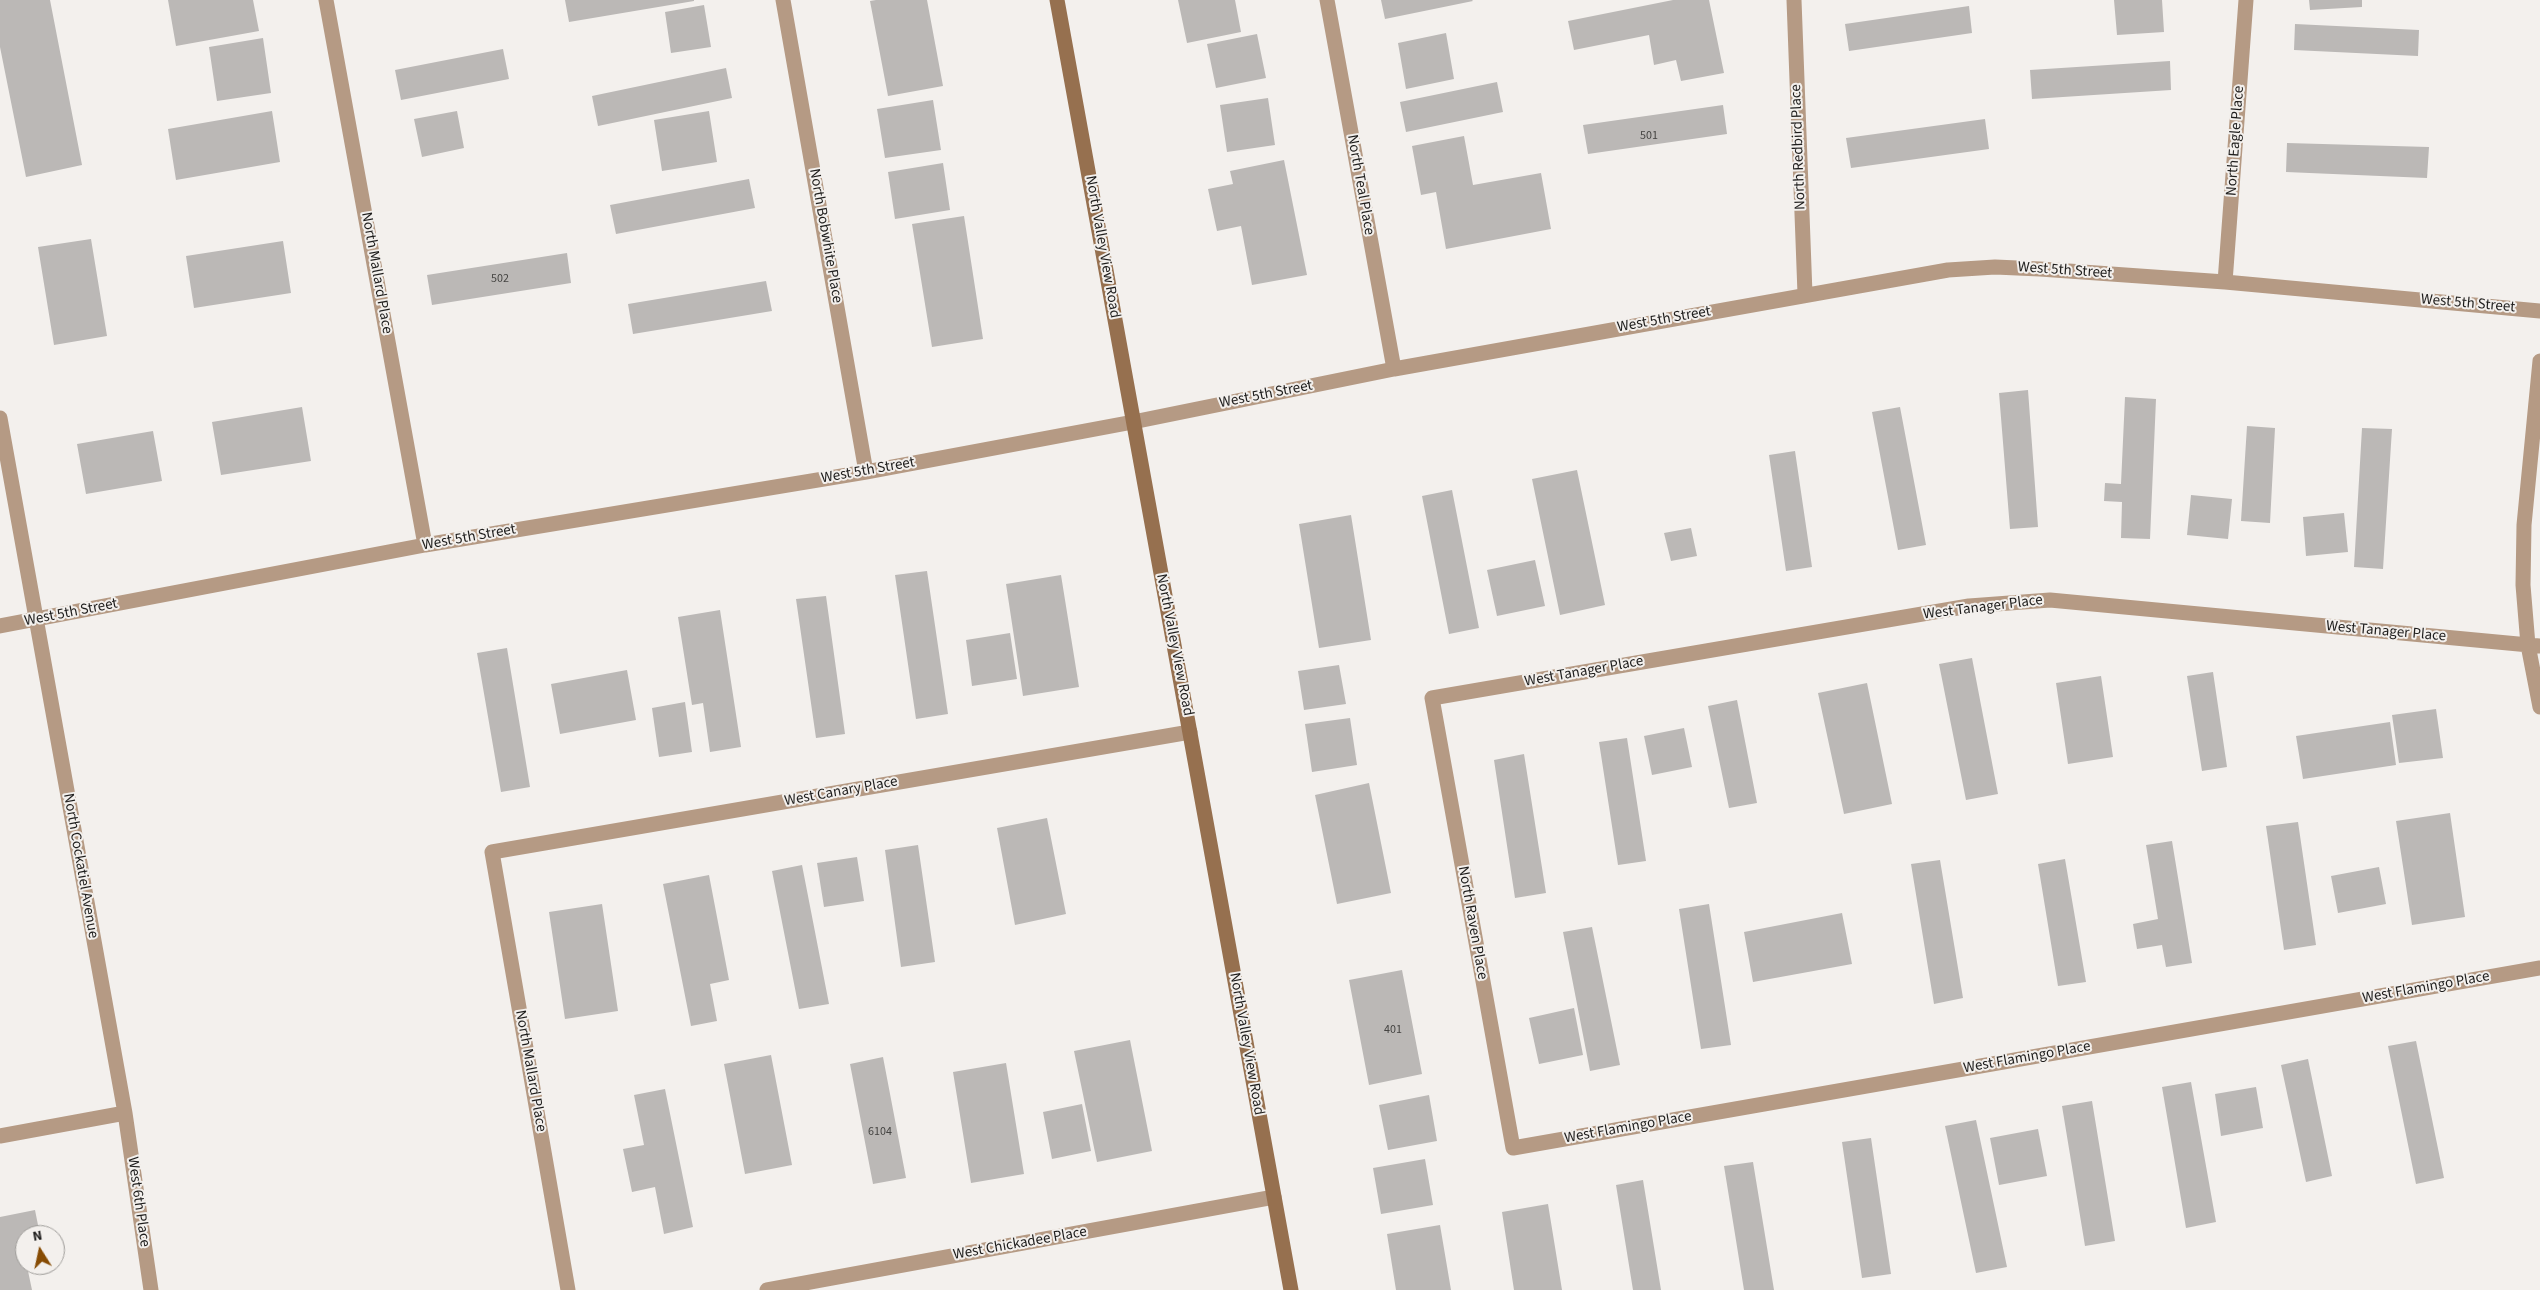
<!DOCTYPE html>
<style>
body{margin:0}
#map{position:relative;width:2540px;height:1290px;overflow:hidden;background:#f3f0ed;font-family:"Source Sans 3",sans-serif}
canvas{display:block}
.north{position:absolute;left:15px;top:1225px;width:50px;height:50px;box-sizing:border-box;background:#f3f0ed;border:1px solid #9e9c99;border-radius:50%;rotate:350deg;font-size:14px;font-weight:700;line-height:20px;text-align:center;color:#1e1d1c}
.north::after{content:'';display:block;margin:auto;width:18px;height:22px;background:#874c04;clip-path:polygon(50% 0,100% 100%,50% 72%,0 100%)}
</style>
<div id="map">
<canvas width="2540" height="1290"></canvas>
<div class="north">N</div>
</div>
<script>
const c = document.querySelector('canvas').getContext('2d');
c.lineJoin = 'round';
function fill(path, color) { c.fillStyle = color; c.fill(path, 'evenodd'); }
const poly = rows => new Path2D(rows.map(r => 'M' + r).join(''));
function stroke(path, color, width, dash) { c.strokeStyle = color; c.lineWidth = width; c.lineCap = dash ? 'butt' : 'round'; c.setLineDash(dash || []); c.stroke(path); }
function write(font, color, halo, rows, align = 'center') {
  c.font = font + ' "Source Sans 3",sans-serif'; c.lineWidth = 4; c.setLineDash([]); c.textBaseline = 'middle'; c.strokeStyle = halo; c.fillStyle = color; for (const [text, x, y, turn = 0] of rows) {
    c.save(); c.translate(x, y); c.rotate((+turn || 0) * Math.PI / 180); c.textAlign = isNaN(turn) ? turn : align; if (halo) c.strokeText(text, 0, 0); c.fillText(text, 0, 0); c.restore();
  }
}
fill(poly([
 [0,0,50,0,82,165,26,177,0,47],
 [168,0,253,0,259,31,176,46],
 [565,0,694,0,694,1,569,22],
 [876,0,927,0,943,86,888,96,870,1],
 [1178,0,1235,0,1241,32,1187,43],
 [1381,0,1472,0,1473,1,1385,19],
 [1673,0,1709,0,1724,73,1681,81,1676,60,1654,65,1649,35,1574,50,1568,21],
 [2114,0,2162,0,2164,32,2117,35],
 [2309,0,2362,0,2362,7,2310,10],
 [704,5,711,47,671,53,665,12],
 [1969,6,1972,33,1849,51,1845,24],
 [2295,24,2419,30,2418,56,2294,50],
 [1446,33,1454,79,1406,89,1398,43],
 [1257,34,1266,78,1216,88,1207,44],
 [263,38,271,93,217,101,209,47],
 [503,49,509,79,401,100,395,70],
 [2170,61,2171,90,2032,99,2030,70],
 [726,68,732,98,598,126,592,96],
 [1497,82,1503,112,1406,132,1400,102],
 [1268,98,1275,145,1227,152,1220,105],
 [933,100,941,150,885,158,877,109],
 [1723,105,1727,134,1588,154,1583,125],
 [272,111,280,162,176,180,168,129],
 [457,111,464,148,422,157,414,119],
 [709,111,717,162,662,171,654,120],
 [1985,119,1989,149,1851,168,1846,138],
 [1464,136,1473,185,1541,173,1551,229,1446,249,1436,192,1421,195,1412,146],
 [2287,143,2429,147,2427,178,2286,172],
 [1284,160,1307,275,1252,285,1241,226,1217,231,1208,189,1233,184,1230,171],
 [943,163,950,210,895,219,888,172],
 [749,179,755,208,616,234,610,205],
 [964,216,983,339,932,347,912,224],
 [91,239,107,336,54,345,38,247],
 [283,241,291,293,194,308,186,256],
 [567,253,571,283,432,305,427,275],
 [766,281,772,311,633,334,628,304],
 [2028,390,2038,527,2010,529,1999,393],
 [2125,397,2156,399,2150,539,2121,538,2122,502,2104,501,2105,483,2121,484],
 [302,407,311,461,221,475,212,422],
 [1900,407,1926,545,1898,550,1872,412],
 [2247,426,2275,428,2270,523,2241,521],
 [2362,428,2392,429,2383,569,2354,567],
 [153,431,162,481,86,494,77,444],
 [1795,451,1812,567,1786,571,1769,455],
 [1577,470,1605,605,1560,615,1532,479],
 [1452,490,1479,628,1449,634,1422,496],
 [2191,495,2232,499,2228,539,2187,535],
 [2344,513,2348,552,2306,556,2303,517],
 [1351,515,1371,640,1319,648,1299,524],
 [1691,528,1697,556,1671,561,1664,533],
 [1535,560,1545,606,1497,616,1487,570],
 [927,571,948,714,916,719,895,575],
 [1061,575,1079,687,1023,696,1006,584],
 [826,596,845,734,816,738,796,599],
 [720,610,741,747,710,752,703,703,692,705,678,617],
 [1010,633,1017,679,972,686,966,640],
 [507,648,530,787,501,792,477,653],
 [1972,658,1998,794,1966,800,1939,664],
 [1339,665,1346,704,1304,710,1298,671],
 [627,670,636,720,560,734,551,684],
 [2213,672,2227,767,2202,771,2187,676],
 [2101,676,2113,757,2068,764,2056,683],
 [1867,683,1892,804,1844,814,1818,693],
 [1737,700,1757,803,1729,808,1708,706],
 [685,702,692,752,659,757,652,708],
 [2436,709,2443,758,2399,763,2392,715],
 [1350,718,1357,765,1312,772,1305,724],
 [2390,722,2396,765,2303,779,2296,736],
 [1684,728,1692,767,1652,775,1644,736],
 [1627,738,1646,861,1618,865,1599,742],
 [1524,754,1546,893,1515,898,1494,760],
 [1369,783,1391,893,1337,904,1315,795],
 [2450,813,2465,917,2412,925,2396,821],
 [1047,818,1066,914,1015,925,997,828],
 [2298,822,2316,945,2284,950,2266,826],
 [2172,841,2192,963,2166,967,2162,945,2137,949,2133,924,2158,919,2146,845],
 [918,845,935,962,901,967,885,850],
 [857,857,864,901,824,907,817,863],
 [2065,859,2086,982,2058,986,2038,864],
 [1940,860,1963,998,1934,1004,1911,864],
 [802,865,829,1004,799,1009,772,871],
 [2379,867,2386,904,2338,913,2331,876],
 [709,875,729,980,710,984,717,1021,691,1026,663,884],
 [602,904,618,1011,565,1019,549,912],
 [1709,904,1731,1045,1701,1049,1679,909],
 [1842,913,1852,964,1753,982,1744,932],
 [1592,927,1620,1065,1590,1071,1563,932],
 [1402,970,1422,1074,1369,1085,1349,980],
 [1574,1008,1583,1055,1539,1064,1529,1018],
 [1130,1040,1152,1151,1097,1162,1074,1051],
 [2416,1041,2444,1178,2416,1184,2388,1046],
 [771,1055,792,1165,745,1174,724,1064],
 [883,1057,906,1178,873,1184,850,1064],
 [2308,1059,2332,1176,2306,1182,2281,1065],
 [1006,1063,1024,1174,971,1183,953,1072],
 [2191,1082,2216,1222,2186,1228,2162,1087],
 [2256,1087,2263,1128,2221,1136,2215,1094],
 [665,1089,693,1227,664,1234,655,1187,632,1192,623,1149,644,1145,634,1095],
 [1429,1095,1437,1141,1388,1150,1379,1105],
 [2092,1101,2115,1241,2085,1246,2062,1106],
 [1082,1104,1091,1151,1052,1159,1043,1112],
 [1976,1120,2007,1267,1976,1273,1945,1126],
 [2038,1129,2047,1176,1999,1185,1990,1138],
 [1871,1138,1891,1274,1862,1278,1842,1142],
 [1425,1159,1433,1205,1381,1214,1373,1168],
 [1753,1162,1774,1290,1744,1290,1724,1166],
 [1643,1180,1661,1290,1633,1290,1616,1185],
 [1548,1204,1562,1290,1514,1290,1502,1212],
 [35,1210,40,1235,25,1235,25,1265,45,1265,46,1268,28,1271,32,1290,0,1290,0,1217],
 [1440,1225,1451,1290,1396,1290,1387,1234]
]), '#bbb8b6');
stroke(poly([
 [326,0,425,545],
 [783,0,866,472],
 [1327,0,1394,369],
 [1794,0,1805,294],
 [2225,282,2246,0],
 [2540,361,2524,525,2523,585,2528,645,2540,707],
 [0,418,125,1113,151,1290],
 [0,626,425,545,866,472,1133,422,1394,369,1948,270,1995,267,2040,269,2225,282,2540,311],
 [2540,646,2050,600,1969,606,1432,698,1513,1148,2540,968],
 [0,1136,125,1113],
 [568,1290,492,852,1190,732],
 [767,1290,1274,1197]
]), '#b59a84', 15);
stroke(poly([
 [1057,0,1291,1290]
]), '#96704f', 15);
write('12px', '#454442', null, [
 ["501",1649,136],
 ["502",500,279],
 ["401",1393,1030],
 ["6104",880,1132]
]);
write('15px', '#1e1d1c', '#f3f0ed', [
 ["North Eagle Place",2236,141,-86],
 ["North Redbird Place",1799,147,-92],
 ["North Teal Place",1360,185,80],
 ["North Bobwhite Place",825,236,80],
 ["North Valley View Road",1102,247,80],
 ["West 5th Street",2065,271,4],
 ["North Mallard Place",376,273,80],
 ["West 5th Street",2468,304,5],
 ["West 5th Street",1664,320,-10],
 ["West 5th Street",1266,395,-11],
 ["West 5th Street",868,471,-10],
 ["West 5th Street",469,538,-10],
 ["West Tanager Place",1983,608,-7],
 ["West 5th Street",71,613,-11],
 ["West Tanager Place",2386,632,5],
 ["North Valley View Road",1174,645,79],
 ["West Tanager Place",1584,672,-10],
 ["West Canary Place",841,792,-10],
 ["North Cockatiel Avenue",80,866,80],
 ["North Raven Place",1472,923,80],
 ["West Flamingo Place",2426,988,-10],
 ["North Valley View Road",1246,1044,80],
 ["West Flamingo Place",2027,1058,-10],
 ["North Mallard Place",530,1071,80],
 ["West Flamingo Place",1628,1128,-10],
 ["West 6th Place",138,1202,82],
 ["West Chickadee Place",1020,1244,-10]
]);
</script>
